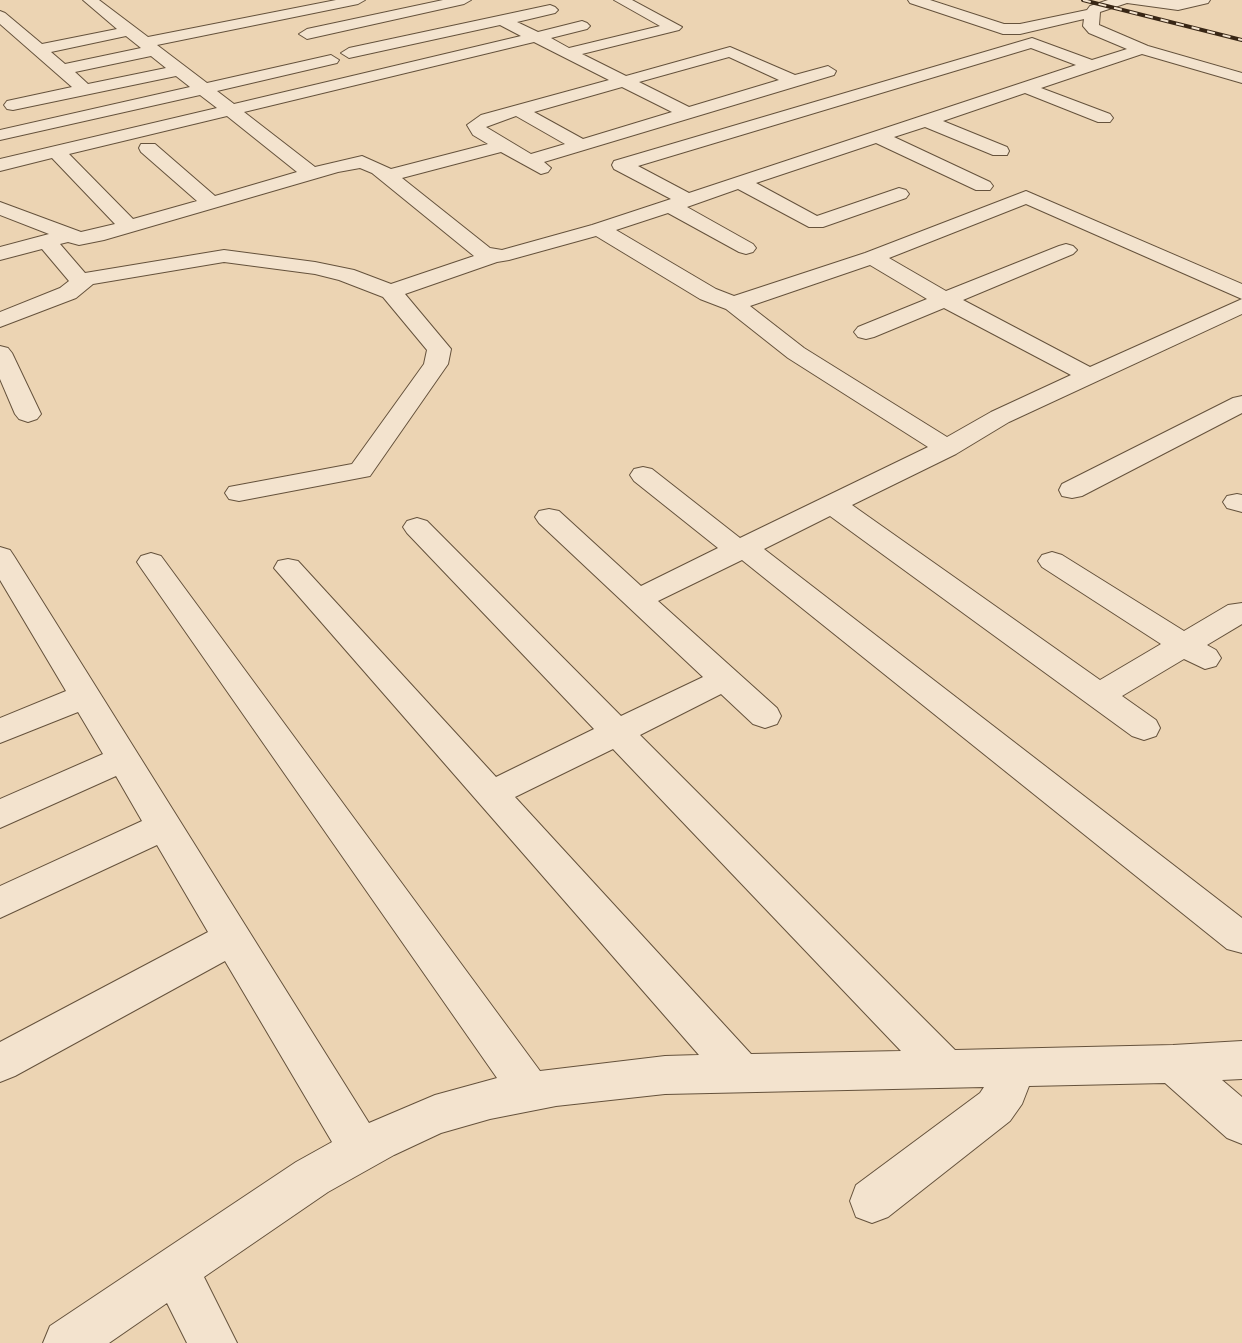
<!DOCTYPE html>
<style>
body{margin:0}
canvas{display:block;background:#ecd4b3}
</style>
<canvas width="1242" height="1343"></canvas>
<script>
const c = document.querySelector('canvas').getContext('2d');
c.lineJoin = 'round';
const poly = rows => new Path2D(rows.map(r => 'M' + r).join(''));
function stroke(path, color, width, dash) { c.strokeStyle = color; c.lineWidth = width; c.lineCap = dash ? 'butt' : 'round'; c.setLineDash(dash || []); c.stroke(path); }
function fill(path, color) { c.fillStyle = color; c.fill(path, 'evenodd'); }
const minor = poly([
 [83,0,99,0,148,37,336,0,365,0,358,4,157,45,207,83,331,55,339,60,337,63,217,91,234,104,521,36,500,25,349,58,341,53,349,48,550,5,555,7,558,10,555,13,517,22,538,32,582,21,587,23,590,26,587,29,551,38,569,48,660,26,614,0,632,0,682,27,679,30,582,54,626,76,730,47,795,75,828,66,836,71,834,75,544,162,551,168,548,172,541,174,501,152,402,178,490,248,502,250,592,225,671,199,614,169,612,165,614,161,1032,38,1092,60,1127,49,1089,33,1083,26,1084,19,1020,34,1003,34,910,3,908,0,930,0,1004,24,1020,24,1087,10,1090,6,1108,0,1210,0,1208,3,1178,10,1127,3,1100,12,1099,25,1148,46,1242,73,1242,83,1142,54,1041,88,1110,114,1113,118,1110,122,1098,122,1025,93,943,121,1007,147,1009,151,1007,155,993,155,925,127,894,137,990,182,993,186,990,190,976,190,876,143,756,183,817,216,899,188,906,190,909,194,906,198,823,227,809,227,738,189,687,207,753,244,756,248,753,252,746,254,739,252,668,213,616,230,716,289,734,296,865,253,1026,191,1242,284,1242,299,1026,204,889,258,946,291,1059,246,1066,244,1073,246,1077,250,1073,254,963,300,1090,367,1242,299,1242,314,1009,422,956,454,852,505,1100,680,1161,644,1042,567,1038,561,1042,555,1052,552,1062,555,1184,631,1228,605,1242,603,1242,624,1207,645,1216,650,1221,658,1216,666,1205,669,1184,659,1122,696,1156,720,1160,728,1156,736,1144,740,1132,736,830,516,764,549,1242,918,1242,953,1227,949,742,560,658,601,777,708,781,716,777,724,765,728,753,724,721,694,640,735,955,1050,1173,1045,1242,1041,1242,1079,1222,1080,1242,1097,1242,1144,1227,1138,1165,1083,1029,1086,1022,1104,1010,1121,888,1217,872,1223,856,1217,850,1201,856,1185,980,1093,984,1087,665,1094,556,1106,490,1119,441,1133,394,1155,328,1192,204,1277,237,1343,187,1343,167,1303,109,1343,43,1343,50,1326,296,1162,332,1142,225,961,15,1076,0,1082,0,1042,208,932,157,845,0,918,0,886,142,821,116,776,0,828,0,799,103,754,78,712,0,743,0,718,66,691,0,580,0,547,10,550,14,556,369,1123,435,1095,497,1078,141,568,137,562,141,556,151,553,161,556,540,1071,665,1056,699,1055,274,568,278,561,288,559,298,561,496,777,594,729,407,533,403,527,407,521,417,518,427,521,621,716,703,677,539,523,535,517,539,511,549,509,559,511,641,586,718,548,634,481,630,475,634,469,643,467,652,469,740,538,928,447,788,358,726,309,700,299,596,236,509,260,497,262,405,294,451,349,448,364,370,476,239,501,229,499,225,493,229,487,352,464,424,364,427,350,383,297,339,280,315,274,224,262,93,284,76,298,0,327,0,312,60,288,69,281,42,249,0,260,0,247,49,234,0,215,0,202,81,232,115,224,52,158,0,171,0,159,217,108,200,95,0,140,0,130,190,87,176,76,13,110,7,109,4,105,7,101,72,87,0,24,0,11,5,13,42,44,117,29,83,0],
 [126,36,141,48,65,64,51,52,126,36],
 [534,42,609,80,481,115,467,125,473,135,488,144,391,169,362,156,315,167,244,112,534,42],
 [1031,48,1076,65,689,193,638,166,1031,48],
 [151,56,166,68,88,84,75,72,151,56],
 [729,57,779,80,689,107,639,82,729,57],
 [622,87,672,112,583,139,534,112,622,87],
 [227,116,297,172,215,196,155,144,141,144,139,148,141,152,197,201,133,219,69,154,227,116],
 [516,116,565,144,531,154,486,127,516,116],
 [360,168,372,173,474,256,391,284,354,270,315,262,224,250,85,273,60,244,68,242,79,245,104,240,338,172,360,168],
 [870,265,927,299,858,327,854,332,858,337,866,339,874,337,944,308,1071,375,991,412,947,437,804,348,750,306,870,265],
 [613,749,901,1051,751,1054,515,797,613,749],
 [443,0,471,0,464,4,307,39,299,34,307,29,443,0],
 [0,346,8,348,12,353,41,414,37,419,28,422,19,419,15,414,0,379,0,346],
 [1242,396,1242,413,1082,496,1072,498,1062,496,1059,490,1062,484,1233,398,1242,396],
 [1237,494,1242,495,1242,512,1227,508,1223,502,1227,496,1237,494]
]);
stroke(minor, '#65523c', 2);
fill(minor, '#f3e3ce');
const rail = poly([
 [1083,0,1242,40]
]);
stroke(rail, '#382615', 4);
stroke(rail, '#f3e3ce', 2, [8]);
</script>
